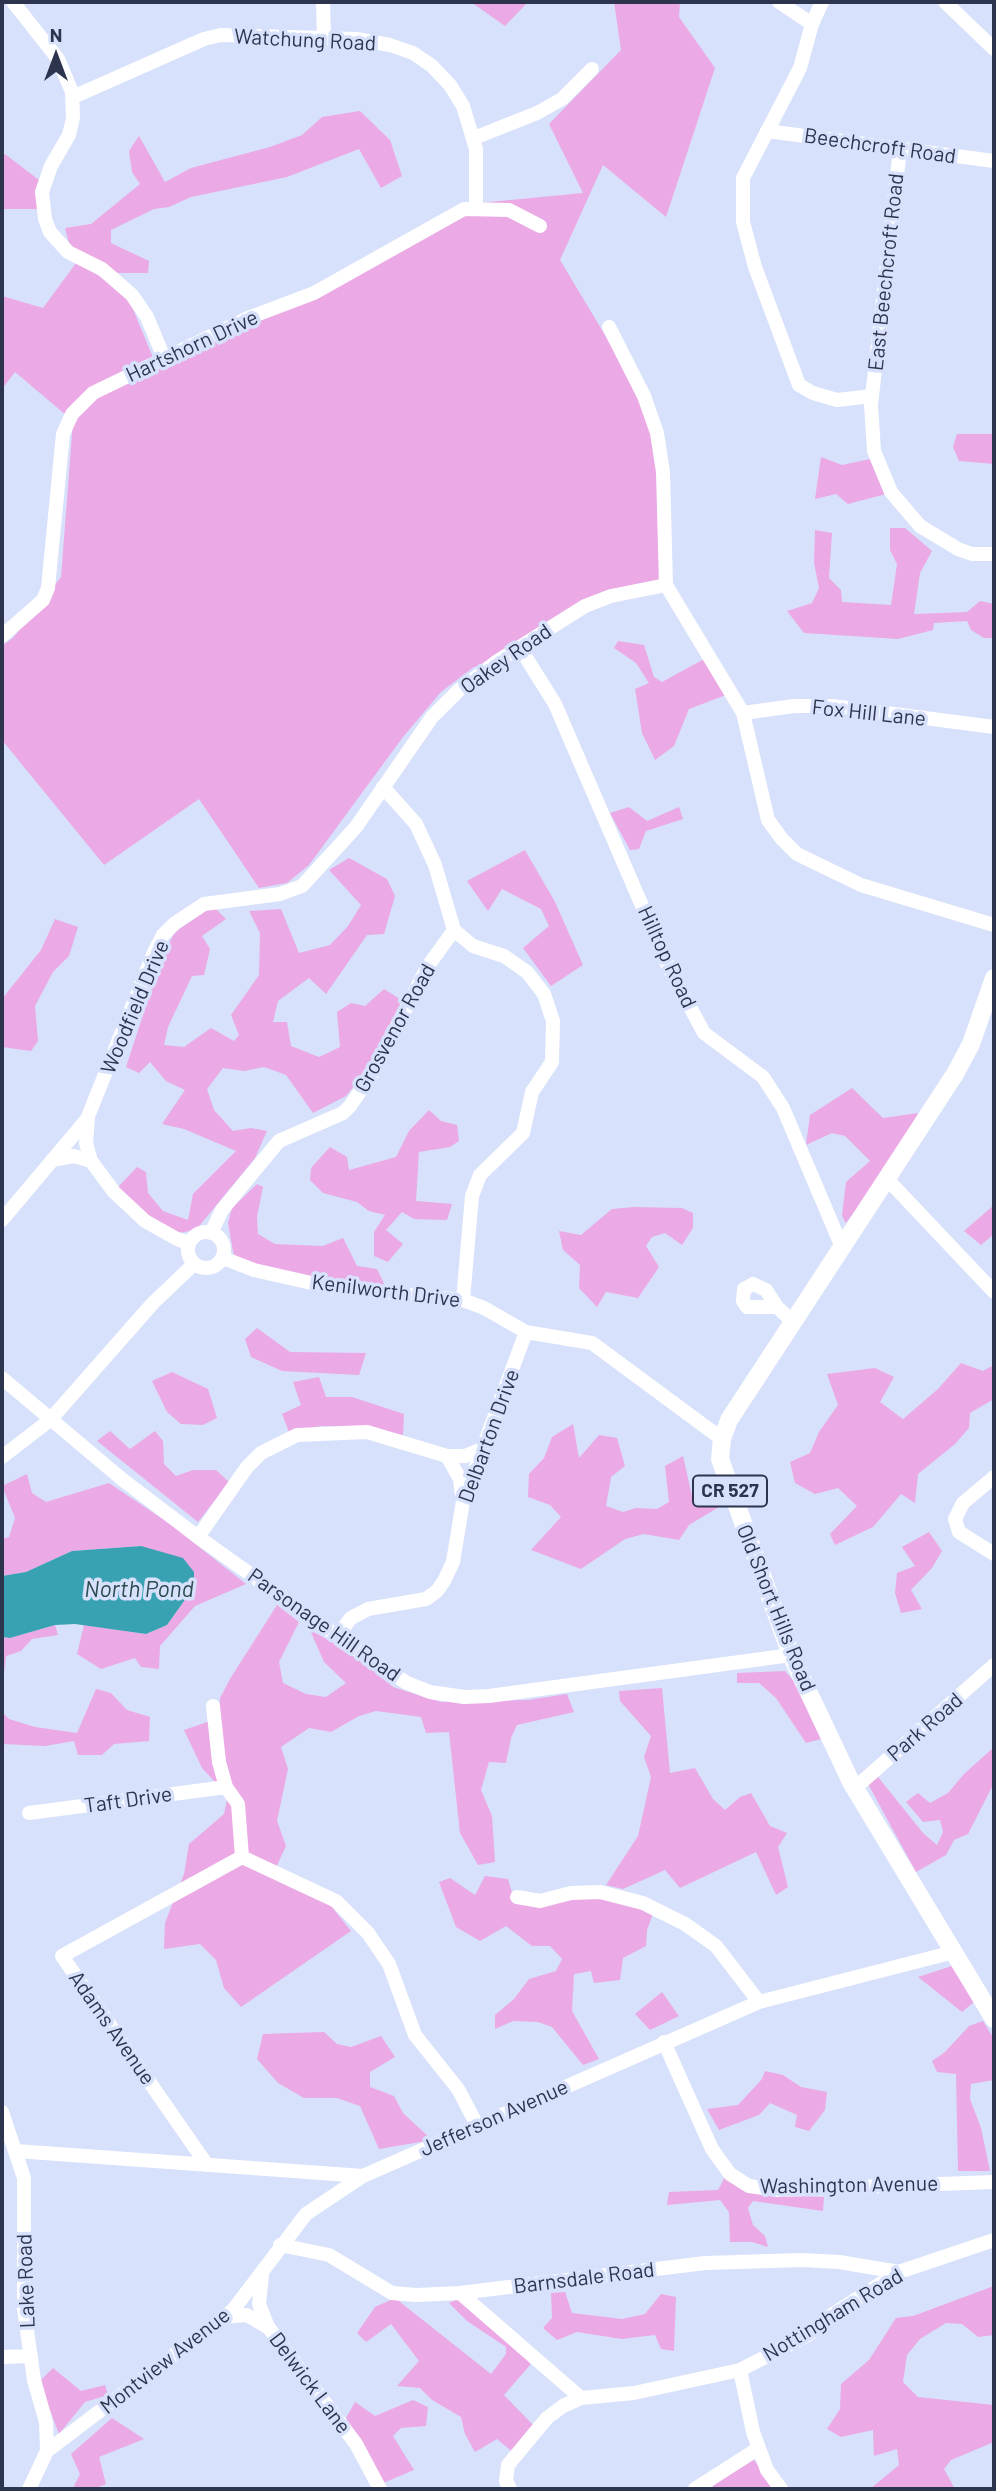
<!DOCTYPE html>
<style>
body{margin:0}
#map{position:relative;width:996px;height:2491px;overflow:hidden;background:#d8e1fb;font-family:Barlow,sans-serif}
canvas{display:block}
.frame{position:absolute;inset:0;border:4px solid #2d354e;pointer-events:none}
.north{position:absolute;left:21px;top:21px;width:70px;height:70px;-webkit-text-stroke:5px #d8e1fb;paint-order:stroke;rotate:0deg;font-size:19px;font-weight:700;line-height:28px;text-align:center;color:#2d354e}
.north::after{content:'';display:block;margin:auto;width:24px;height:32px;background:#2d354e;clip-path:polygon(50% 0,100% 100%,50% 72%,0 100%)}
</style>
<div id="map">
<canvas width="996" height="2491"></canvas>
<div class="frame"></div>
<div class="north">N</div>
</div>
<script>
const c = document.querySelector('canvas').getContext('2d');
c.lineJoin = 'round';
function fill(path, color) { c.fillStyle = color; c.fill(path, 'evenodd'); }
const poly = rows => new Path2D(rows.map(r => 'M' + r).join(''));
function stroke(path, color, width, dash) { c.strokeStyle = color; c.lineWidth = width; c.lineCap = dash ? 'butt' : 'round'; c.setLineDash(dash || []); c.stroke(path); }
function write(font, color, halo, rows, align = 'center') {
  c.font = font + ' Barlow,sans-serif'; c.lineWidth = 7; c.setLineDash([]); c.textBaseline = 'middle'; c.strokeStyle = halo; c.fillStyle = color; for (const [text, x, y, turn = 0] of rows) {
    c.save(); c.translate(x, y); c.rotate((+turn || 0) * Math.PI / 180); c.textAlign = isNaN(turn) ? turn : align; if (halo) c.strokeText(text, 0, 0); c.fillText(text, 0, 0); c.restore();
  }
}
fill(poly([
 [471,2,528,2,505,26],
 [614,2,680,2,679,17,715,68,666,217,603,165,560,260,644,400,666,489,662,590,598,605,496,662,474,667,441,692,403,737,309,865,287,883,259,888,199,799,104,865,2,740,2,646,13,638,61,577,73,421,15,372,2,389,2,296,43,308,76,263,125,290,157,367,479,203,583,193,549,124,621,50],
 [360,111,390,140,402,176,381,188,359,149,287,177,191,197,169,207,154,209,111,230,111,243,149,261,148,273,118,273,70,247,65,228,91,224,140,184,132,172,129,151,139,136,165,182,191,168,270,147,302,135,322,117],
 [5,154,48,187,43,209,2,209,2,157],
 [957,434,994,434,994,464,959,461,953,447],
 [821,457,842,465,870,459,886,494,848,504,836,494,815,499],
 [890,528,905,528,932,551,920,573,914,614,967,612,980,601,994,604,994,638,984,638,971,630,967,621,934,623,933,630,898,639,804,633,787,611,812,603,819,588,814,563,815,530,832,533,829,578,841,590,842,602,891,605,897,564,890,550],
 [618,641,644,645,654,677,662,682,706,658,726,695,689,709,674,746,655,760,642,733,635,689,649,683,636,663,614,648],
 [629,807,647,821,679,807,683,819,646,831,639,849,630,850,610,813],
 [525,850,555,902,583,965,551,986,523,948,549,926,541,909,502,889,488,911,467,881],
 [349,858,387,879,395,896,384,934,367,935,326,994,309,978,278,1001,273,1022,287,1022,291,1046,319,1057,340,1047,337,1012,351,1003,365,1006,384,989,403,1001,368,1068,346,1096,313,1113,286,1075,264,1067,244,1071,223,1068,207,1089,214,1110,233,1131,251,1128,267,1131,255,1158,196,1230,173,1234,140,1212,118,1187,137,1167,146,1172,148,1193,163,1211,188,1220,193,1194,236,1151,184,1129,162,1124,185,1090,166,1081,150,1062,139,1073,126,1067,162,957,175,932,213,906,226,919,202,936,210,949,204,975,192,976,168,1027,164,1045,184,1047,211,1028,234,1041,239,1035,231,1015,259,975,260,933,249,911,281,909,299,953,330,945,348,926,361,905,329,870],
 [55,919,78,927,69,956,53,972,35,1006,38,1041,31,1051,2,1047,2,999,41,950],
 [852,1088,883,1118,918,1113,901,1151,846,1223,842,1216,846,1182,870,1161,845,1136,832,1133,806,1145,810,1115],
 [429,1110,441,1121,457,1125,459,1141,450,1147,419,1152,416,1201,452,1204,447,1220,414,1219,402,1212,386,1230,403,1244,388,1262,374,1256,374,1232,385,1215,369,1211,357,1202,323,1193,310,1180,311,1168,330,1147,347,1157,349,1170,396,1157,409,1131],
 [257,1184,263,1187,257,1217,258,1234,275,1244,323,1246,343,1238,357,1266,377,1269,387,1290,314,1279,235,1262,228,1223,232,1208],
 [994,1205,994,1234,981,1245,964,1231],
 [634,1207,682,1208,693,1213,693,1228,682,1245,665,1233,652,1237,646,1246,659,1267,638,1298,606,1292,597,1307,579,1288,580,1265,563,1250,559,1231,581,1235,612,1209],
 [257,1328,290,1352,366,1353,359,1375,282,1371,251,1357,245,1339],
 [961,1363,983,1371,994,1365,994,1399,970,1413,969,1428,955,1444,918,1474,915,1503,901,1494,873,1527,835,1545,830,1534,857,1506,838,1488,815,1494,795,1483,790,1462,810,1453,819,1432,838,1405,827,1374,875,1368,894,1377,880,1402,903,1419,938,1389],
 [172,1372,208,1389,217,1418,203,1425,181,1424,167,1412,152,1381],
 [319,1377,326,1397,352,1397,404,1414,403,1435,364,1427,321,1426,289,1432,282,1414,301,1405,293,1382],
 [573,1424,579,1458,599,1435,617,1438,625,1466,611,1477,606,1506,623,1512,636,1508,657,1509,669,1502,665,1466,683,1456,692,1496,721,1487,724,1504,689,1525,679,1540,644,1534,625,1539,581,1569,531,1550,561,1517,550,1505,528,1497,529,1474,544,1458,552,1437],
 [110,1431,130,1449,155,1431,163,1441,164,1464,176,1476,193,1470,216,1470,229,1482,198,1522,97,1441],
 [27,1474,32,1493,46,1502,109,1483,170,1524,246,1584,195,1606,160,1646,159,1669,141,1667,135,1658,101,1669,77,1654,84,1625,146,1634,167,1625,194,1587,141,1546,72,1551,26,1572,2,1576,2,1539,9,1537,15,1518,2,1486],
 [929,1532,942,1551,932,1568,911,1590,922,1609,901,1613,895,1593,897,1573,915,1566,902,1547],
 [277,1605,299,1622,279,1662,283,1683,306,1694,326,1697,346,1683,324,1662,310,1630,350,1652,393,1687,441,1702,528,1700,567,1694,574,1712,517,1725,511,1738,506,1763,489,1762,481,1790,492,1816,495,1862,478,1865,460,1833,449,1732,426,1733,421,1717,376,1711,359,1716,331,1732,309,1728,281,1747,288,1769,277,1821,286,1846,272,1876,328,1902,351,1931,241,2007,224,1988,216,1960,200,1944,164,1949,165,1923,184,1874,189,1844,224,1814,228,1796,202,1768,184,1730,219,1718,220,1698,230,1679],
 [55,1625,58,1635,32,1639,21,1651,6,1656,2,1691,2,1637,10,1638],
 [785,1671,798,1686,825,1738,806,1743,776,1698,759,1683,737,1683,737,1673],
 [662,1688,670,1773,695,1768,713,1799,725,1810,740,1797,751,1793,770,1826,787,1833,778,1847,788,1887,776,1895,756,1852,680,1888,665,1870,623,1889,606,1885,638,1836,651,1777,644,1757,651,1736,620,1701,619,1691],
 [96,1689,111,1693,127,1710,150,1717,149,1741,114,1744,102,1755,78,1755,74,1741,45,1746,2,1744,2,1712,9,1719,35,1727,77,1733],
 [993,1748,994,1783,968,1834,954,1840,946,1855,916,1872,868,1784,878,1777,923,1833,937,1845,943,1832,940,1820,923,1822,906,1802,918,1793,930,1803,948,1793,964,1774],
 [485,1876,508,1879,515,1903,573,1894,619,1901,654,1911,647,1930,646,1946,623,1958,620,1980,594,1983,591,1971,574,1974,572,2011,599,2059,583,2065,552,2027,538,2022,513,2021,495,2029,495,2015,514,1999,529,1979,556,1971,562,1959,550,1946,532,1946,506,1926,480,1941,456,1927,439,1882,450,1878,475,1895],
 [952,1966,974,2002,962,2012,918,1977],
 [662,1992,679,2016,650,2030,635,2014],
 [983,2021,994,2039,994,2080,971,2084,970,2099,981,2128,990,2171,958,2171,956,2074,937,2072,932,2061,945,2052,969,2026],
 [324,2032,337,2044,351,2047,381,2036,395,2057,370,2072,370,2087,394,2096,403,2113,432,2140,379,2149,360,2106,337,2098,304,2098,278,2083,257,2059,263,2034],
 [765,2071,783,2075,801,2087,827,2092,825,2110,809,2131,795,2127,797,2115,770,2103,759,2115,719,2130,707,2109,738,2105,762,2079],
 [725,2177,796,2196,824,2197,823,2211,753,2201,748,2208,753,2225,765,2236,768,2247,752,2242,730,2242,729,2212,720,2200,667,2205,669,2192,718,2190],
 [994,2286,994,2335,978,2337,962,2324,946,2323,920,2339,907,2355,903,2382,918,2397,994,2405,994,2442,951,2460,944,2469,955,2489,870,2489,899,2465,897,2449,874,2456,873,2430,841,2437,827,2429,840,2409,841,2384,869,2360,896,2318,913,2316],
 [565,2292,572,2313,622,2319,645,2314,661,2294,676,2297,674,2351,661,2349,655,2335,622,2339,577,2332,557,2340,543,2328,552,2318,551,2293],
 [462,2297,531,2364,504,2395,534,2426,515,2454,497,2439,475,2452,465,2434,461,2417,432,2400,420,2388,397,2386,419,2361,391,2324,366,2342,357,2333,375,2307,395,2298,491,2374,506,2354,506,2347,467,2321,449,2303],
 [53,2368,81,2391,105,2385,108,2395,85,2402,59,2434,39,2382],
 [413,2400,428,2407,426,2426,401,2428,393,2436,414,2470,383,2483,346,2418,355,2402,375,2416],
 [112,2418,144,2439,99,2457,106,2484,93,2489,73,2488,80,2474,71,2454],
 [753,2459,777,2489,715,2489,711,2484]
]), '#eba9e5');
fill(poly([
 [141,1546,183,1558,194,1572,194,1587,167,1625,146,1634,75,1624,55,1625,10,1638,2,1637,2,1576,26,1572,72,1551]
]), '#39a2b2');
stroke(poly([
 [13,2,58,59,72,92,73,118,69,135,51,166,42,192,45,219,50,232,68,252,102,269,132,295,147,317,165,360],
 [323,2,324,37],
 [779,2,812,24],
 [822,2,812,24,800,68,743,178,743,222,755,267,799,385,813,393,837,400,872,396],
 [945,2,994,49],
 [73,97,204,39,221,35,357,39,390,45,413,53,432,66,450,85,463,106,476,149,476,207],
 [767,131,994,161],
 [474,138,537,113,562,99,592,69],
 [900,149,871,405,874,451,891,492,920,526,958,549,972,554,994,554],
 [609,327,644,396,657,433,663,472,666,585],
 [666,585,743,713,768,820,782,839,797,854,861,885,994,925],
 [2,636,43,600,48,588,63,434,72,414,93,393,248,318,314,293,464,209,509,210,540,226],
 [520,648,555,704,668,966,704,1033,763,1077,783,1108,841,1245],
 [743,713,794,706,832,706,994,727],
 [383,787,416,824,435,865,454,930,473,946,504,956,527,972,544,994,553,1021,552,1062,532,1092,523,1133,480,1175,472,1196,463,1300],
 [88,1119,86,1143,91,1161,114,1192,145,1221,177,1239,189,1243],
 [52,1160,74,1156,91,1161],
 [888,1180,994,1292],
 [2,1220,87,1119,154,952,163,935,175,923,204,904,280,894,302,886,356,827,432,717,459,690,496,662,585,606,611,596,666,585],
 '188 1250a18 18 0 1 1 36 0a18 18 0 1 1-36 0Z',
 [211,1233,222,1210,279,1141,343,1113,350,1106,372,1074,428,966,454,930],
 [223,1258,254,1270,329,1287,463,1300,484,1308,526,1332,592,1343,722,1439],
 [777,1307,747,1307,743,1301,744,1289,753,1284,766,1290,777,1307,792,1321],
 [2,1378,123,1480,198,1537,365,1656,407,1683,430,1692,464,1697,489,1696,791,1655],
 [447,1456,460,1479,462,1496],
 [2,1457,50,1420,153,1303,194,1264],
 [994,1477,963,1503,955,1519,959,1532,994,1554],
 [198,1537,247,1467,261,1453,297,1435,367,1432,447,1456,465,1456,482,1449],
 [338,1635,351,1618,368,1609,426,1599,437,1591,444,1581,453,1562,463,1501,526,1332],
 [213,1706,219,1762,226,1787,238,1804,242,1857],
 [855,1788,994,1665],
 [29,1813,226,1787],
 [242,1857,336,1901,368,1933,389,1964,415,2035,458,2089,478,2127],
 [517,1897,540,1901,571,1893,600,1892,643,1903,685,1924,716,1946,759,2002],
 [664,2042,712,2149,730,2174,749,2186,778,2190,994,2182],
 [2,2112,24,2178,24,2309,34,2380,46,2422,47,2451],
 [16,2151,363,2176,759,2002,954,1952],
 [207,2165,62,1956,242,1857],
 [280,2245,329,2255,392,2293,416,2295,460,2293,705,2263,802,2260,839,2262,899,2272],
 [262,2275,259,2304,268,2327],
 [460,2293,581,2398],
 [223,2317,247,2315,269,2328,356,2444,380,2489],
 [2,2357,31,2356],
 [740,2370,753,2432,767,2470,781,2489],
 [29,2489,47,2451,233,2310,306,2214,363,2176],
 [510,2489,506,2481,508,2465,547,2418,563,2406,581,2398,634,2393,740,2370,808,2335,830,2316,899,2272,994,2240],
 [695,2489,759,2448]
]), '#fff', 14);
stroke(poly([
 [994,978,971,1044,955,1074,729,1420,722,1439,720,1459,791,1655,851,1782,994,2019]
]), '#fff', 18);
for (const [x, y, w] of [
 [730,1491,74]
]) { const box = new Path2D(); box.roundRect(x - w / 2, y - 15.5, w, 31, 5); c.fillStyle = '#d8e1fb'; c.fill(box); stroke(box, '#2d354e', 2); }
write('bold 19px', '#2d354e', null, [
 ["CR 527",730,1491]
]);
write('21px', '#2d354e', '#d8e1fb', [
 ["Watchung Road",305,40,3],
 ["Beechcroft Road",880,146,8],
 ["East Beechcroft Road",886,272,-84],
 ["Hartshorn Drive",192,346,-25],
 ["Oakey Road",506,659,-35],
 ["Fox Hill Lane",869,713,6],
 ["Hilltop Road",667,957,65],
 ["Woodfield Drive",135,1007,-67],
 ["Grosvenor Road",395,1028,-61],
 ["Kenilworth Drive",386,1291,7],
 ["Delbarton Drive",489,1436,-70],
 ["Old Short Hills Road",776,1608,68],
 ["Parsonage Hill Road",324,1625,35],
 ["Park Road",925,1727,-41],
 ["Taft Drive",128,1800,-8],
 ["Adams Avenue",112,2028,55],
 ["Jefferson Avenue",494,2118,-24],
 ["Washington Avenue",849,2185,-1],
 ["Barnsdale Road",584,2278,-7],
 ["Lake Road",26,2281,-92],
 ["Nottingham Road",833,2315,-31],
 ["Montview Avenue",165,2361,-38],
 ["Delwick Lane",310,2383,53]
]);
write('italic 23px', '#2c4c51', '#d8e1fb', [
 ["North Pond",139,1589]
]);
</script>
